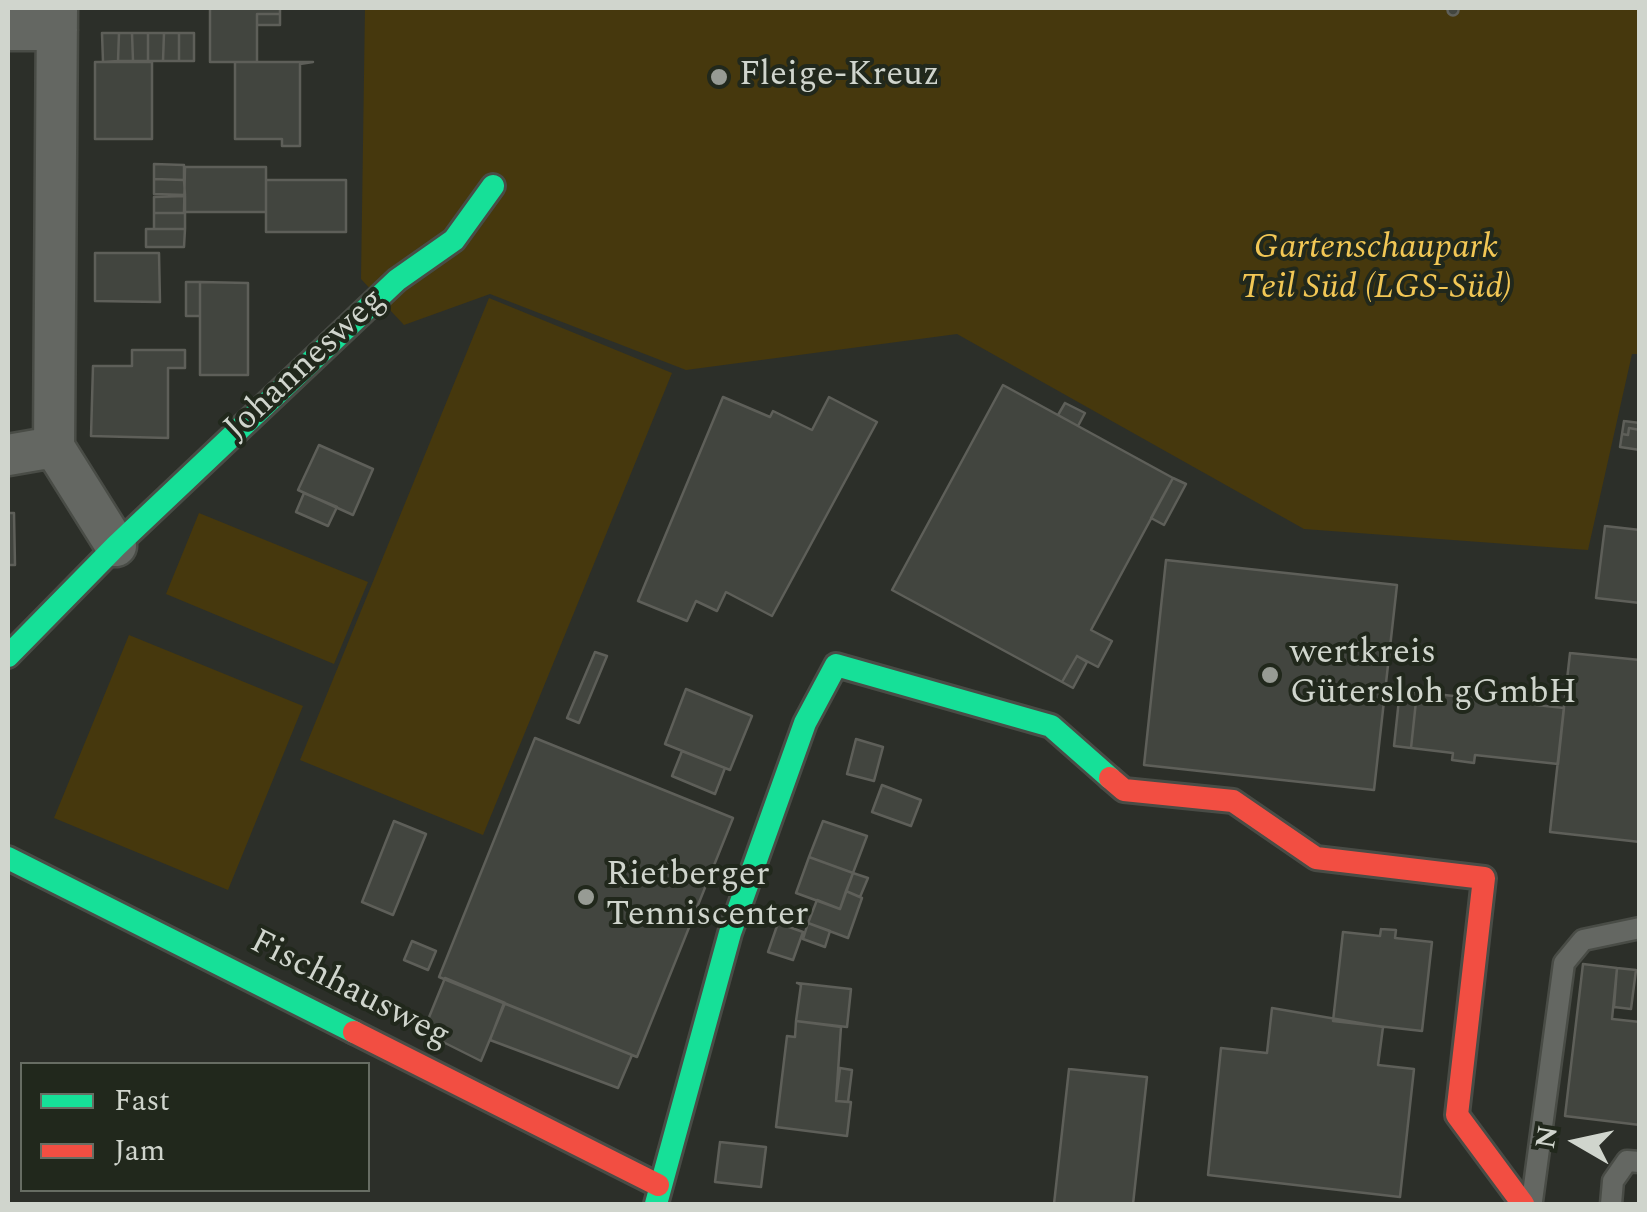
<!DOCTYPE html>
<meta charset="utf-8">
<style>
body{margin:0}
#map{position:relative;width:1647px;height:1212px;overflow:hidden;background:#2c2f29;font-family:Spectral,serif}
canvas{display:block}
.frame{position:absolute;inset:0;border:10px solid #d0d5cd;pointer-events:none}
.legend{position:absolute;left:20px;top:1062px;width:350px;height:130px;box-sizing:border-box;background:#21281c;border:2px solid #676d63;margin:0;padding:12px 18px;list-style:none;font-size:30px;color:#d0d5cd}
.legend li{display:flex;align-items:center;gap:20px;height:50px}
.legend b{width:50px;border:2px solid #676d63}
.north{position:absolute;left:1527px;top:1092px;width:100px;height:100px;-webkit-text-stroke:8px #21281c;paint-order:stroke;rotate:279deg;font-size:28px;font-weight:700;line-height:40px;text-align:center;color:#d0d5cd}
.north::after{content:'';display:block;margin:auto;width:35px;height:45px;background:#d0d5cd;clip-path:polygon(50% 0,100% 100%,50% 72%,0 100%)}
</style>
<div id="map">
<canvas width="1647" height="1212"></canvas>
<div class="frame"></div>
<ul class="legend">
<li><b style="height:12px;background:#16e098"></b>Fast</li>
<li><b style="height:12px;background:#f24e42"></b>Jam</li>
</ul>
<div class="north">N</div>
</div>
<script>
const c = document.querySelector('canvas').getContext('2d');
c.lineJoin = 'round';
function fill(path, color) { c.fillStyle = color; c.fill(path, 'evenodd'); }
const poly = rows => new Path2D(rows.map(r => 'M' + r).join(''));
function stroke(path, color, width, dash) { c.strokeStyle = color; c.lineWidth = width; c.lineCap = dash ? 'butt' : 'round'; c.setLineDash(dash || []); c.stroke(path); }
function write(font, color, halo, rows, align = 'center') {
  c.font = font + ' Spectral,serif'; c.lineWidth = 8; c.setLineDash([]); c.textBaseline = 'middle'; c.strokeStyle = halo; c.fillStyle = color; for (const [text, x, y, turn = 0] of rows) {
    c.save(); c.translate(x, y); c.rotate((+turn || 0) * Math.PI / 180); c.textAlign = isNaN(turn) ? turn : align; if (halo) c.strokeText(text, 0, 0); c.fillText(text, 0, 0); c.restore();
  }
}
fill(poly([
 [365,8,1639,8,1639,354,1632,354,1588,550,1304,529,957,334,686,370,490,294,404,325,361,279],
 [489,298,672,373,483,835,300,760],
 [199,513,368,582,334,664,166,594],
 [129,635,303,706,228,890,54,818]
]), '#46380d');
const building = poly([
 '1447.5 10a5.5 5.5 0 1 1 11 0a5.5 5.5 0 1 1-11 0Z',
 [210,8,280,8,280,14,257,14,257,62,210,62,210,8],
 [257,14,280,14,280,25,257,25,257,14],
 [102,33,119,33,118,61,103,62,102,33],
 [119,33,132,33,133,61,118,61,119,33],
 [132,33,148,33,148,61,133,61,132,33],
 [148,33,164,33,163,61,148,61,148,33],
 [164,33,179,33,179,61,163,61,164,33],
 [179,33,194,33,194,61,179,61,179,33],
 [95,62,152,62,152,139,95,139,95,62],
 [235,62,313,62,300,64,300,146,282,146,282,139,235,139,235,62],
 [154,164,184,165,184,180,154,179,154,164],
 [185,167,266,167,266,212,184,212,185,167],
 [154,179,184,180,185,195,154,194,154,179],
 [266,180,346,180,346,232,266,232,266,180],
 [185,196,185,213,154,213,154,197,185,196],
 [154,213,185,213,185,229,154,229,154,213],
 [146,229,185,229,184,247,146,247,146,229],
 [95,253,159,253,160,302,95,301,95,253],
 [186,282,200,282,200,316,186,316,186,282],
 [200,282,248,283,248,375,200,375,200,282],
 [132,350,185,350,185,368,168,368,168,438,91,436,93,366,132,366,132,350],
 [1003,385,1173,478,1091,630,1112,641,1098,667,1077,656,1062,682,892,590,1003,385],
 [723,397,770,417,773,411,812,430,829,397,877,422,772,616,726,592,717,611,696,601,687,621,638,601,723,397],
 [1065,403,1085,413,1078,426,1058,415,1065,403],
 [1624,421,1640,423,1640,430,1629,428,1628,435,1622,434,1624,421],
 [1629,428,1640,430,1640,450,1620,447,1622,434,1628,435,1629,428],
 [319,445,373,469,353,515,298,490,319,445],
 [1173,478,1186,484,1164,525,1151,518,1173,478],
 [304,493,337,507,328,526,296,512,304,493],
 [8,513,14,513,15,565,8,565,8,513],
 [1605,526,1640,530,1640,603,1596,598,1605,526],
 [1166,560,1397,585,1374,790,1144,765,1166,560],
 [595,652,607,656,579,723,567,718,595,652],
 [1570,653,1640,660,1640,842,1550,832,1570,653],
 [1077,656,1087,662,1073,688,1062,682,1077,656],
 [686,689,752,716,730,770,665,744,686,689],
 [1400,690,1417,692,1411,748,1394,746,1400,690],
 [1417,692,1564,708,1558,764,1475,755,1474,763,1452,760,1453,753,1411,748,1417,692],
 [535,738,733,818,637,1057,439,977,535,738],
 [856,739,883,747,874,781,847,774,856,739],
 [682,751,725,768,715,794,672,776,682,751],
 [882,785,921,800,911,826,872,812,882,785],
 [394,821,426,834,393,915,362,902,394,821],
 [823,821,867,836,853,873,809,857,823,821],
 [809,857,853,873,840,909,796,893,809,857],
 [853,873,868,878,860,897,846,891,853,873],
 [846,891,862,898,848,938,808,923,817,900,840,909,846,891],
 [778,923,803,932,793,960,768,952,778,923],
 [808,923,830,931,825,947,803,939,808,923],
 [1381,929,1396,930,1395,938,1432,942,1422,1031,1333,1021,1343,932,1380,936,1381,929],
 [412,941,436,951,428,970,404,960,412,941],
 [1583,964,1617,968,1612,1019,1640,1022,1640,1125,1565,1116,1583,964],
 [1617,968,1636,970,1631,1009,1614,1007,1617,968],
 [445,978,505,1003,481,1061,423,1032,445,978],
 [797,983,851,989,847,1027,796,1021,801,985,797,983],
 [504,1003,632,1055,618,1088,490,1040,504,1003],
 [1272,1008,1383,1027,1378,1065,1414,1069,1400,1197,1208,1175,1221,1048,1267,1053,1272,1008],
 [796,1021,841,1027,836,1101,851,1102,847,1136,776,1127,787,1036,795,1037,796,1021],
 [840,1068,852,1070,848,1102,836,1101,840,1068],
 [1069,1069,1147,1077,1133,1204,1054,1204,1069,1069],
 [720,1142,766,1147,761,1187,715,1182,720,1142]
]);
fill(building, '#42453f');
stroke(building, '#5e5f59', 2.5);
const lane = poly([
 [1532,1201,1564,963,1583,940,1640,928],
 [1611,1204,1613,1181,1627,1161,1640,1162]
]);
const street = poly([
 [57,8,54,447,116,546],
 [8,30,57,30],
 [8,455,54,447]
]);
const fast = poly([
 [8,656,116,546,397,280,454,240,493,186],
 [8,858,354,1032],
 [656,1204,730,933,805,723,836,665,1051,726,1110,778]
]);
const jam = poly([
 [1110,778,1124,790,1233,801,1316,858,1484,878,1457,1115,1523,1204],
 [354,1032,658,1185]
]);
stroke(lane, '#494c46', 25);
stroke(street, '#494c46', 45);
stroke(fast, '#494c46', 28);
stroke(jam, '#494c46', 28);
stroke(lane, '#646762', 20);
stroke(street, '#646762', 40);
stroke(fast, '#16e098', 22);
stroke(jam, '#f24e42', 22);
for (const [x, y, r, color] of [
 [719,77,10,"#979b94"],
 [1270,675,10,"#979b94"],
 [586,897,10,"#979b94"]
]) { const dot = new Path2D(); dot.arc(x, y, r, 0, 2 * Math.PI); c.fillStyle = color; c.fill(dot); stroke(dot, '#21281c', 4); }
write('35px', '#d0d5cd', '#21281c', [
 ["Fleige-Kreuz",739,77],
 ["wertkreis",1290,655],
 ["Gütersloh gGmbH",1290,695],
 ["Rietberger",606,877],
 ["Tenniscenter",606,917]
], 'left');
write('italic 35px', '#f2c755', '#21281c', [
 ["Gartenschaupark",1376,250],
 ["Teil Süd (LGS-Süd)",1376,290]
]);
write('35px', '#d0d5cd', '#21281c', [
 ["Johannesweg",306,366,-43],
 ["Fischhausweg",349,991,27]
]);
</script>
